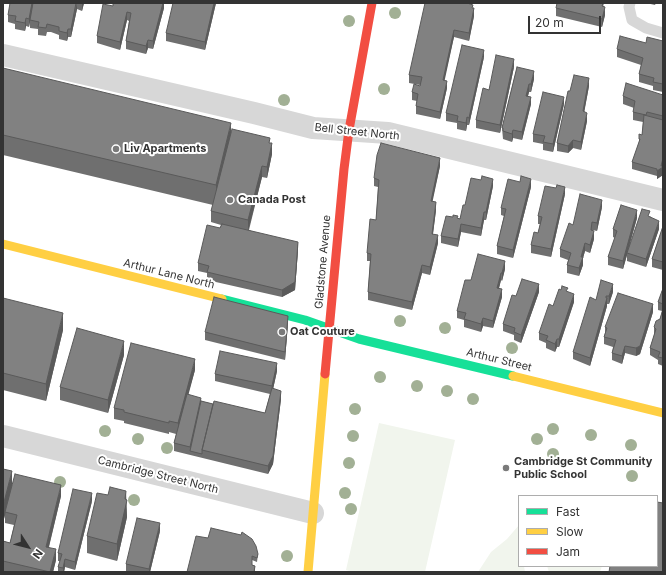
<!DOCTYPE html>
<style>
body{margin:0}
#map{position:relative;width:666px;height:575px;overflow:hidden;background:#fff;font-family:Inter,sans-serif}
canvas{display:block}
.frame{position:absolute;inset:0;border:4px solid #333;pointer-events:none}
.legend{position:absolute;left:518px;top:495px;width:140px;height:72px;box-sizing:border-box;background:#fff;border:1px solid #adadad;margin:0;padding:5px 7px;list-style:none;font-size:12px;color:#333}
.legend li{display:flex;align-items:center;gap:8px;height:20px}
.legend b{width:20px;border:1px solid #adadad}
.north{position:absolute;left:8px;top:527px;width:40px;height:40px;-webkit-text-stroke:3px #fff;paint-order:stroke;rotate:126deg;font-size:11px;font-weight:700;line-height:16px;text-align:center;color:#333}
.north::after{content:'';display:block;margin:auto;width:14px;height:18px;background:#333;clip-path:polygon(50% 0,100% 100%,50% 72%,0 100%)}
.scale{position:absolute;left:528px;top:16px;width:73px;height:18px;box-sizing:border-box;border:2px solid #333;border-top:0;padding-left:5px;font-size:12px;line-height:14px;white-space:nowrap;color:#333;-webkit-text-stroke:3px #fff;paint-order:stroke}
</style>
<div id="map">
<canvas width="666" height="575"></canvas>
<div class="frame"></div>
<ul class="legend">
<li><b style="height:5px;background:#16e098"></b>Fast</li>
<li><b style="height:5px;background:#ffcf43"></b>Slow</li>
<li><b style="height:5px;background:#f24e42"></b>Jam</li>
</ul>
<div class="north">N</div>
<div class="scale">20 m</div>
</div>
<script>
const c = document.querySelector('canvas').getContext('2d');
c.lineJoin = 'round';
function fill(path, color) { c.fillStyle = color; c.fill(path, 'evenodd'); }
const poly = rows => new Path2D(rows.map(r => 'M' + r).join(''));
function stroke(path, color, width, dash) { c.strokeStyle = color; c.lineWidth = width; c.lineCap = dash ? 'butt' : 'round'; c.setLineDash(dash || []); c.stroke(path); }
function write(font, color, halo, rows, align = 'center') {
  c.font = font + ' Inter,sans-serif'; c.lineWidth = 4; c.setLineDash([]); c.textBaseline = 'middle'; c.strokeStyle = halo; c.fillStyle = color; for (const [text, x, y, turn = 0] of rows) {
    c.save(); c.translate(x, y); c.rotate((+turn || 0) * Math.PI / 180); c.textAlign = isNaN(turn) ? turn : align; if (halo) c.strokeText(text, 0, 0); c.fillText(text, 0, 0); c.restore();
  }
}
fill(poly([
 [379,423,455,440,425,572,355,572,346,570],
 [519,525,519,566,524,566,525,572,478,572,491,552,507,539],
 [547,566,602,566,600,572,549,572]
]), '#f1f5ed');
stroke(poly([
 [630,3,629,7,632,20,646,28,663,33]
]), '#d7d7d7', 11);
stroke(poly([
 [3,55,254,113,313,128,388,133,663,200],
 [3,436,313,513]
]), '#d7d7d7', 22);
stroke(poly([
 [222,299,305,320,359,339,513,376]
]), '#16e098', 9);
stroke(poly([
 [3,244,222,299],
 [513,376,663,413],
 [308,572,325,374]
]), '#ffcf43', 9);
stroke(poly([
 [325,374,344,169,349,130,372,3]
]), '#f24e42', 9);
c.fillStyle = '#a2b095';
for (const [x, y] of [
 [395,13],
 [349,21],
 [384,89],
 [284,100],
 [400,321],
 [445,328],
 [512,348],
 [380,377],
 [417,386],
 [447,391],
 [473,399],
 [355,409],
 [553,429],
 [105,431],
 [591,435],
 [353,436],
 [138,439],
 [537,439],
 [631,445],
 [167,448],
 [553,454],
 [349,463],
 [632,476],
 [60,482],
 [345,493],
 [134,500],
 [351,509],
 [287,556]
]) { c.beginPath(); c.arc(x, y, 6, 0, 2 * Math.PI); c.fill(); }
fill(poly([
 [33,3,84,3,82,11,77,9,71,37,68,37,67,41,59,39,59,35,51,32,47,32,46,36,38,35,38,29,30,28,30,22,29,27,26,26,25,31,15,29,15,24,8,22,8,15],
 [164,3,164,8,153,49,148,48,146,54,126,49,126,41,129,21,127,20,120,50,97,43,97,36,113,6],
 [216,3,205,50,166,41,166,33],
 [604,3,603,7,605,15,602,27,556,16,556,8],
 [646,3,656,3,655,5],
 [473,8,474,16,469,41,454,37,453,41,444,80,447,88,440,119,416,114,416,106,417,101,412,100,412,92,420,86,420,85,409,83,409,75],
 [663,41,663,92,653,90,653,86,639,82,639,74,641,65,617,57,617,49,646,43],
 [484,57,469,125,467,125,466,131,457,129,457,123,446,121,446,113],
 [514,67,500,133,476,128,476,120,489,90],
 [517,67,534,79,531,92,529,92,528,96,531,104,522,140,513,138,512,142,503,139,502,128],
 [3,68,270,143,272,154,267,178,262,177,249,230,298,250,295,290,282,297,207,280,207,273,198,271,198,263,220,228,221,225,211,222,211,211,213,205,3,155],
 [589,86,584,112,587,121,581,150,573,148,568,153,557,151,557,143,570,91],
 [663,95,663,175,657,179,657,176,632,169,632,162,639,143,639,136,642,135,643,122,633,120,633,112,634,108,623,104,623,96],
 [564,104,553,152,543,150,543,144,533,142,533,134],
 [440,166,432,201,436,210,433,234,438,243,430,275,422,273,412,310,368,300,368,292,370,261,367,261,367,253,376,220,378,187,374,186,374,178],
 [493,186,486,220,484,220,481,236,461,232,458,247,441,243,441,236,458,218,460,219,465,205],
 [531,187,513,258,497,254,497,246,504,216,501,215,501,208],
 [565,194,551,257,531,253,531,245,538,233,540,224,538,224,538,216],
 [602,207,597,231,592,230,594,239,590,253,585,251,583,258,583,265,579,276,567,273,567,265,568,260,560,257,560,249],
 [650,216,659,229,646,267,627,261,627,255,623,269,608,265,608,257,615,238,613,237,613,229,637,218,630,244],
 [663,226,663,270,652,267,652,259],
 [505,269,502,281,501,280,499,288,502,297,493,328,483,326,481,332,464,327,464,320,457,318,457,311,471,280],
 [663,291,663,366,658,364,658,360,650,355,650,348,654,335,654,327,660,319,662,311,658,310,658,302],
 [539,292,521,343,514,340,514,335,503,331,503,324,516,296],
 [568,292,574,302,559,347,557,347,555,352,546,348,546,343,539,340,539,333,553,306],
 [613,292,609,304,607,304,607,306,590,366,573,359,573,352,596,300],
 [3,298,63,330,46,401,3,390],
 [653,312,640,354,636,356,625,353,622,364,612,360,612,353,613,347,604,344,604,337,605,333,605,327],
 [288,323,285,360,205,340,205,332],
 [124,355,108,413,60,400,60,387],
 [195,370,188,394,201,401,213,404,265,413,270,394,215,381,215,374,277,371,273,389,281,399,273,464,268,474,174,451,174,443,176,434,169,432,169,434,124,423,124,421,114,419,114,408],
 [3,462,3,469,12,487,61,496,49,547,56,560,53,572,3,572,3,541,10,543,14,525,5,523,5,514,3,523],
 [126,500,127,517,117,561,87,553,87,536],
 [92,501,75,570,65,567,64,572,58,572,58,567,60,561,58,561,58,553],
 [160,531,150,572,126,572,126,564],
 [258,554,257,562,252,560,252,565,255,566,255,572,187,572]
]), '#6f6f6f');
fill(poly([
 [32,3,33,3,29,27,29,19],
 [77,3,77,9,71,37,71,29],
 [82,3,84,3,82,11],
 [163,3,164,3,164,8,153,49,153,41],
 [214,3,216,3,205,50,205,42],
 [605,7,605,15,602,27,602,19],
 [474,8,474,16,469,41,469,33],
 [127,12,127,20,120,50,120,42],
 [26,18,26,26,25,31,25,23],
 [68,29,68,37,67,41,67,33],
 [454,30,454,37,443,88,443,80],
 [148,40,148,48,146,54,146,46],
 [484,50,484,57,469,125,469,118],
 [514,59,514,67,500,133,500,125],
 [534,71,534,79,531,92,531,84],
 [589,78,589,86,583,119,583,111],
 [447,81,447,88,440,119,440,112],
 [529,84,529,92,526,103,526,96],
 [531,97,531,104,522,140,522,132],
 [564,97,564,104,553,152,553,144],
 [587,113,587,121,581,150,581,142],
 [467,117,467,125,466,131,466,123],
 [231,123,231,143,216,205,216,185],
 [513,130,513,138,512,142,512,134],
 [573,140,573,148,568,153,568,146],
 [272,143,272,154,267,178,267,167],
 [440,158,440,166,431,209,431,201],
 [663,158,663,165,662,168,663,167,663,175,657,179,657,171,661,166],
 [262,166,262,177,248,231,248,220],
 [493,179,493,186,486,220,486,212],
 [531,179,531,187,513,258,513,250],
 [565,187,565,194,551,257,551,249],
 [602,200,602,207,597,231,597,223],
 [436,202,436,210,432,241,432,234],
 [637,210,637,218,627,253,627,255,623,269,623,261],
 [484,212,484,220,481,236,481,228],
 [659,221,659,229,646,267,646,259],
 [461,224,461,232,458,247,458,239],
 [594,231,594,239,590,253,590,245],
 [438,235,438,243,430,275,430,267],
 [298,242,298,250,295,290,282,297,282,290],
 [585,243,585,251,583,258,583,265,579,276,579,268,581,257],
 [505,261,505,269,502,281,502,273],
 [422,265,422,273,412,310,412,302],
 [501,273,501,280,497,296,497,288],
 [539,284,539,292,521,343,521,335],
 [613,284,613,292,609,304,609,296],
 [502,289,502,297,493,328,493,321],
 [574,294,574,302,559,347,559,339],
 [606,296,606,301,607,298,607,306,590,366,590,358],
 [653,304,653,312,640,354,636,356,636,348],
 [63,313,63,330,46,401,46,384],
 [288,316,288,323,285,360,285,352],
 [483,318,483,326,481,332,481,324],
 [557,339,557,347,555,352,555,344],
 [124,341,124,355,108,413,108,400],
 [625,346,625,353,622,364,622,356],
 [195,359,195,370,178,434,178,423],
 [277,363,277,371,272,394,272,386],
 [281,391,281,399,273,464,268,474,268,466],
 [201,398,201,405,190,451,190,447],
 [12,471,12,488,3,523,3,506],
 [61,485,61,496,46,558,46,547],
 [126,491,127,517,117,561,117,544],
 [92,493,92,501,75,570,75,562],
 [160,523,160,531,150,572,149,572,149,569],
 [56,549,56,560,53,572,50,572],
 [65,559,65,567,64,572,63,572,63,568]
]), '#5a5a5a');
const building = poly([
 [10,3,32,3,29,19,26,18,25,23,15,21,16,16,8,15,10,3],
 [33,3,76,3,71,29,68,29,67,33,59,31,59,27,47,24,46,28,38,27,39,22,30,20,33,3],
 [113,3,163,3,153,41,148,40,146,46,126,41,131,13,127,12,120,42,97,36,103,4,113,6,113,3],
 [173,3,214,3,205,42,166,33,173,3],
 [425,3,467,3,473,5,472,8,474,8,469,33,454,30,443,80,447,81,440,112,416,106,418,94,412,92,414,84,420,86,422,77,409,75,425,3],
 [557,3,603,3,602,6,605,7,602,19,556,8,557,3],
 [620,36,646,43,647,37,663,41,663,84,653,82,654,78,639,74,643,58,617,49,620,36],
 [462,45,484,50,469,118,467,117,466,123,457,121,458,116,446,113,462,45],
 [496,55,514,59,500,125,476,120,483,88,489,90,496,55],
 [517,67,534,71,531,84,529,84,526,96,531,97,522,132,513,130,512,134,503,131,503,128,502,128,517,67],
 [3,68,231,123,216,185,3,135,3,68],
 [574,75,589,78,583,111,587,113,581,142,573,140,568,146,557,143,568,91,570,91,574,75],
 [626,83,663,95,663,116,647,112,646,115,633,112,635,101,623,96,626,83],
 [543,92,564,97,553,144,543,142,545,136,533,134,543,92],
 [644,115,663,120,663,158,661,166,663,166,663,167,657,171,657,169,632,162,640,139,639,139,639,134,642,135,644,115],
 [232,129,270,138,269,143,272,143,267,167,262,166,248,220,211,211,232,129],
 [381,143,440,158,431,201,436,202,432,234,438,235,430,267,422,265,412,302,368,292,371,254,367,253,370,219,376,220,379,180,374,178,377,155,381,143],
 [482,176,493,179,486,212,484,212,481,228,461,224,458,239,441,236,446,216,453,217,453,215,458,216,457,218,460,219,463,205,465,205,471,178,481,180,482,176],
 [521,176,531,179,513,250,497,246,506,209,501,208,508,179,520,182,521,176],
 [557,185,565,187,551,249,531,245,534,232,538,233,542,217,538,216,545,186,556,188,557,185],
 [580,194,602,200,597,223,592,222,591,230,594,231,590,245,585,243,581,257,583,257,579,268,567,265,571,253,560,249,569,223,573,225,580,194],
 [621,205,637,210,623,261,608,257,617,231,613,229,621,205],
 [642,209,650,211,648,216,659,221,646,259,627,253,642,209],
 [222,224,298,242,295,282,282,290,207,272,209,266,198,263,207,225,220,228,222,224],
 [663,226,663,262,652,259,663,226],
 [478,254,505,261,502,273,501,273,497,288,502,289,493,321,483,318,481,324,464,319,466,313,457,311,465,280,471,280,478,254],
 [522,279,539,284,521,335,514,332,515,328,503,324,512,295,516,296,522,279],
 [601,280,613,284,609,296,606,296,606,298,607,298,590,358,573,352,590,297,596,300,601,280],
 [562,286,568,288,566,291,574,294,559,339,557,339,555,344,546,340,548,336,539,333,549,304,553,306,559,289,561,290,562,286],
 [662,291,663,291,663,304,658,302,662,291],
 [618,293,653,304,640,346,636,348,625,346,622,356,612,353,616,340,604,337,607,328,605,327,618,293],
 [214,297,288,316,285,352,205,332,214,297],
 [3,298,63,313,46,384,3,373,3,298],
 [663,309,663,358,658,357,660,352,650,348,656,329,654,327,656,321,660,319,663,309],
 [77,328,124,341,108,400,60,387,77,328],
 [131,343,195,359,178,423,169,421,169,423,124,412,124,410,114,408,131,343],
 [220,351,277,363,272,386,215,374,220,351],
 [272,388,281,391,273,456,268,466,202,450,214,401,265,413,272,388],
 [187,394,201,398,190,447,174,443,187,394],
 [201,401,213,404,202,450,202,454,190,451,201,401],
 [3,469,12,471,3,506,3,469],
 [15,474,61,485,46,547,56,549,50,572,3,561,3,541,10,543,17,515,5,512,15,474],
 [110,487,126,491,125,499,127,500,117,544,87,536,97,493,108,495,110,487],
 [73,489,92,493,75,562,65,559,63,568,58,567,62,554,58,553,73,489],
 [657,502,663,503,663,572,609,572,610,566,657,566,657,502],
 [137,518,160,523,149,569,126,564,137,518],
 [211,528,241,535,242,532,252,539,256,546,258,554,257,558,252,556,252,565,255,566,254,572,187,572,196,536,208,538,211,528]
]);
fill(building, '#818181');
stroke(building, '#5a5a5a', 1);
for (const [x, y, r, color] of [
 [116,149,4,"#7a7a7a"],
 [230,200,4,"#7a7a7a"],
 [282,332,4,"#7a7a7a"],
 [506,468,4,"#7a7a7a"]
]) { const dot = new Path2D(); dot.arc(x, y, r, 0, 2 * Math.PI); c.fillStyle = color; c.fill(dot); stroke(dot, '#fff', 1.5); }
write('11px', '#333', '#fff', [
 ["Bell Street North",357,132,6],
 ["Gladstone Avenue",323,262,-85],
 ["Arthur Lane North",169,274,14],
 ["Arthur Street",499,360,14],
 ["Cambridge Street North",158,475,14]
]);
write('bold 11px', '#333', '#fff', [
 ["Liv Apartments",124,149],
 ["Canada Post",238,200],
 ["Oat Couture",290,332],
 ["Cambridge St Community",514,462],
 ["Public School",514,475]
], 'left');
</script>
